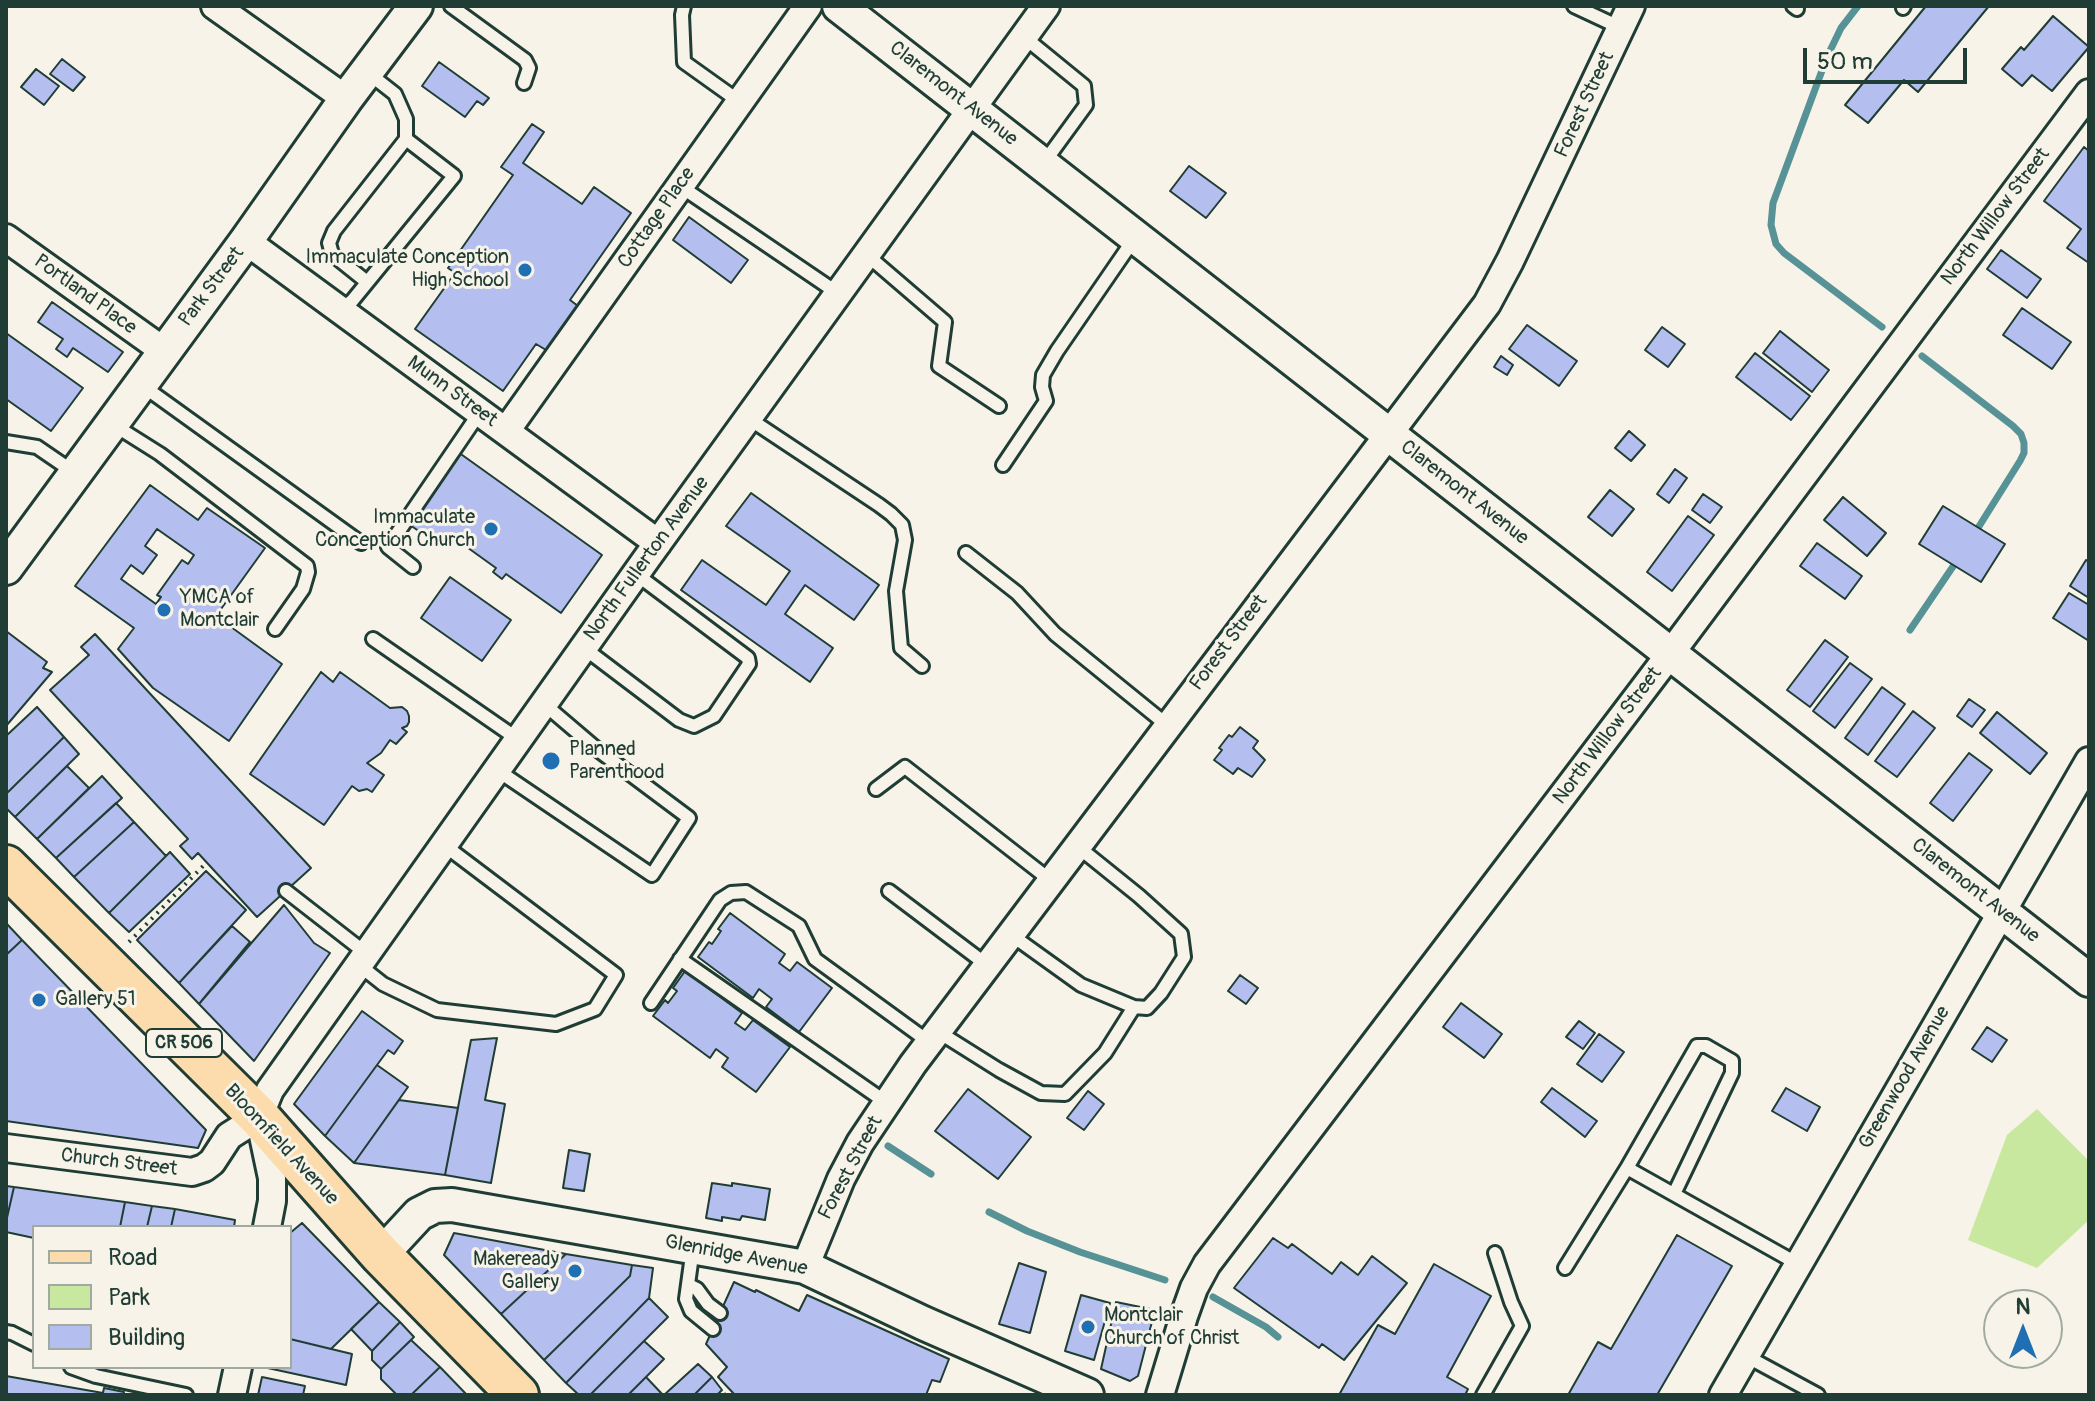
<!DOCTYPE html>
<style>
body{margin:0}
#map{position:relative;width:2095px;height:1401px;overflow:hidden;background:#f7f3e8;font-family:Pangolin,sans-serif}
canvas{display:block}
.frame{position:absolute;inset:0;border:8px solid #1f3d34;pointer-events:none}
.legend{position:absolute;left:32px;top:1225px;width:260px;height:144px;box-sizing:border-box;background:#f7f3e8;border:2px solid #a1aaa0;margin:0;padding:10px 14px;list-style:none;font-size:24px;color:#1f3d34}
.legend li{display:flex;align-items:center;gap:16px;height:40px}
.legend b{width:40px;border:2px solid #a1aaa0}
.north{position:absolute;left:1983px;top:1289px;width:80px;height:80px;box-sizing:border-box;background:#f7f3e8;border:2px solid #a1aaa0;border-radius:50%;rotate:0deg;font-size:22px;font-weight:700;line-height:32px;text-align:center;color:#1f3d34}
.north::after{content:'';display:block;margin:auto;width:28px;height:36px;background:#1f6fb2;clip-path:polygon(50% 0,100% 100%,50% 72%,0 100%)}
.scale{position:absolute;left:1803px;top:48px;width:164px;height:36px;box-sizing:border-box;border:4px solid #1f3d34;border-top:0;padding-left:10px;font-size:24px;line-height:28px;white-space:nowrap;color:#1f3d34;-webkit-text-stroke:6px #f7f3e8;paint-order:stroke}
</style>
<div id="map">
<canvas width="2095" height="1401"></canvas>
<div class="frame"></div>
<ul class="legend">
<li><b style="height:10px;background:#fcdcac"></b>Road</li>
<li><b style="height:22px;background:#c8e8a0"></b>Park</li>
<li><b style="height:22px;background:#b4beef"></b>Building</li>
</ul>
<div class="north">N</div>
<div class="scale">50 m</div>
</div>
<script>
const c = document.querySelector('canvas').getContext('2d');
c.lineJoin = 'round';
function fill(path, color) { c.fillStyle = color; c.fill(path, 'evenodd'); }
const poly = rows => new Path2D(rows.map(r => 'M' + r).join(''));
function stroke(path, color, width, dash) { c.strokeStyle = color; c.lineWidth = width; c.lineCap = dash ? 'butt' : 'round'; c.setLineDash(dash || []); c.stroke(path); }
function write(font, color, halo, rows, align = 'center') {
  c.font = font + ' Pangolin,sans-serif'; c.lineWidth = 6; c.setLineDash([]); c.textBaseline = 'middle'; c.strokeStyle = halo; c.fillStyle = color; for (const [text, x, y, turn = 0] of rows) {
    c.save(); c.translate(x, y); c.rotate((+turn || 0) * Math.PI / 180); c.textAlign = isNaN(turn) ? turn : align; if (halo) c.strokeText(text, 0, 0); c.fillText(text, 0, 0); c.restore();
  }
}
fill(poly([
 [2037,1109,2089,1161,2089,1220,2037,1268,1968,1240,2007,1135]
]), '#c8e8a0');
stroke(poly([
 [1858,6,1841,28,1827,57,1773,203,1771,225,1776,244,1784,253,1882,327],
 [1922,356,2013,426,2021,434,2024,443,2024,453,2020,461,1978,528],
 [1910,630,1954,565],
 [888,1146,931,1174],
 [989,1212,1027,1231,1080,1252,1165,1280],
 [1213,1297,1266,1327,1278,1337]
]), '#579396', 7);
const building = poly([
 [1926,6,1989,6,1918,92,1904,80,1868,123,1845,105,1926,6],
 [2053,16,2089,47,2052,91,2032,75,2022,86,2002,69,2021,47,2024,50,2053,16],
 [62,59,85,77,73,91,50,74,62,59],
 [439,62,489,98,483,105,477,101,465,117,422,86,439,62],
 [36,69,59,86,44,105,21,87,36,69],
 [532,124,544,132,523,163,582,204,594,187,631,213,570,300,578,306,546,350,536,344,503,391,415,329,455,273,448,268,513,175,501,167,532,124],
 [2084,147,2089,151,2089,263,2067,248,2081,229,2044,201,2084,147],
 [1189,166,1226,193,1206,218,1170,191,1189,166],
 [689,217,748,260,731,283,673,240,689,217],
 [2001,250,2041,279,2027,298,1987,269,2001,250],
 [52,302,123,352,108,372,73,348,67,357,56,349,63,339,38,322,52,302],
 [2022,308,2071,342,2052,369,2003,335,2022,308],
 [1527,325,1577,361,1559,386,1509,349,1527,325],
 [1662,327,1685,344,1668,367,1645,350,1662,327],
 [1780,331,1829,370,1812,392,1763,353,1780,331],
 [6,333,83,388,51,431,6,399,6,333],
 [1755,353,1810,396,1791,420,1736,377,1755,353],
 [1501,356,1513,365,1507,375,1494,367,1501,356],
 [1629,431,1645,445,1631,461,1615,448,1629,431],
 [458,452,602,555,561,613,506,574,502,579,493,572,496,568,450,535,442,547,407,523,458,452],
 [1675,469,1687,478,1669,503,1657,494,1675,469],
 [150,485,198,520,207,508,265,548,216,616,282,664,229,741,153,688,118,649,134,628,75,586,150,485],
 [157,529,194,555,188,564,182,560,157,595,161,597,156,604,121,579,131,565,143,574,157,555,145,546,157,529],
 [1610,490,1634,509,1612,536,1588,517,1610,490],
 [751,493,879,585,854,620,805,585,785,614,833,648,810,682,681,590,702,560,766,605,790,571,726,526,751,493],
 [1703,494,1722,507,1710,523,1692,510,1703,494],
 [1843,497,1886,533,1867,556,1824,520,1843,497],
 [1943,506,2005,544,1981,582,1919,544,1943,506],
 [1688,516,1714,535,1672,591,1647,572,1688,516],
 [1817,543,1862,576,1845,599,1800,566,1817,543],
 [2086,560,2089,562,2089,598,2070,586,2086,560],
 [450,577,511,620,482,661,421,618,450,577],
 [2069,593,2089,605,2089,641,2053,618,2069,593],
 [6,631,47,662,43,668,52,672,6,726,6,631],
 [95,634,311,868,257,917,198,853,192,859,180,846,188,839,50,690,89,655,81,647,95,634],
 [1825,640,1848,657,1810,707,1787,690,1825,640],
 [1850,663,1872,679,1835,728,1813,711,1850,663],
 [321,672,333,682,340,672,390,708,402,707,407,711,409,716,409,722,407,726,402,728,407,732,396,744,390,740,381,753,367,763,384,775,372,792,367,789,359,791,352,786,324,825,250,774,321,672],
 [1882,687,1905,704,1868,755,1845,738,1882,687],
 [1969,699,1985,710,1972,727,1957,716,1969,699],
 [37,707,64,737,6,794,6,736,37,707],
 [1913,711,1935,728,1897,777,1875,761,1913,711],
 [1997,712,2047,753,2030,774,1980,733,1997,712],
 [1240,727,1258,741,1253,748,1265,760,1252,777,1238,768,1233,774,1214,760,1222,750,1219,748,1229,735,1232,737,1240,727],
 [64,737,79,754,15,817,6,808,6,794,64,737],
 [1969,753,1992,770,1953,821,1930,803,1969,753],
 [67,766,89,788,37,839,15,817,67,766],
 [102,776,122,798,56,858,37,839,102,776],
 [116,803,134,822,74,877,56,858,116,803],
 [134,822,166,856,109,913,74,877,134,822],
 [170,852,190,874,129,932,109,913,170,852],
 [206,871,246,910,179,983,137,940,206,871],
 [284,905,314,943,330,953,254,1061,199,1004,284,905],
 [730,913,785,954,779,963,790,971,797,962,832,988,799,1032,766,1007,772,999,759,989,753,998,698,957,709,942,712,944,721,931,718,929,730,913],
 [6,923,22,940,6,955,6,923],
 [232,926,250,942,199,1004,179,983,232,926],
 [22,940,206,1130,198,1148,6,1121,6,955,22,940],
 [685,971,742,1013,735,1023,745,1030,753,1020,790,1047,756,1092,722,1067,728,1058,716,1049,710,1058,653,1016,665,1000,668,1003,677,991,673,988,685,971],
 [1240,975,1258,988,1246,1004,1228,991,1240,975],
 [1461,1003,1502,1034,1484,1058,1443,1027,1461,1003],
 [362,1011,403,1041,394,1054,388,1050,325,1136,294,1104,362,1011],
 [1579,1021,1595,1033,1583,1049,1566,1037,1579,1021],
 [1987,1027,2007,1040,1992,1062,1972,1049,1987,1027],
 [1599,1034,1624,1052,1602,1082,1577,1064,1599,1034],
 [497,1038,485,1100,505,1104,491,1183,445,1175,471,1040,497,1038],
 [377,1065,408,1087,354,1163,325,1136,377,1065],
 [1552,1088,1597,1121,1585,1137,1541,1102,1552,1088],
 [1786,1088,1820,1107,1807,1131,1772,1111,1786,1088],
 [968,1089,1031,1137,998,1179,935,1131,968,1089],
 [1088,1091,1104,1104,1084,1130,1067,1118,1088,1091],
 [399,1100,458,1108,445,1175,354,1163,399,1100],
 [569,1150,590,1154,584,1191,563,1188,569,1150],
 [712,1183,732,1186,732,1183,770,1189,765,1220,742,1216,740,1220,722,1217,722,1221,706,1218,712,1183],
 [6,1186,14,1187,6,1222,6,1186],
 [14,1187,125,1202,120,1227,34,1227,34,1238,6,1232,6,1222,14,1187],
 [125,1202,152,1206,147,1227,120,1227,125,1202],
 [152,1206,175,1209,171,1227,147,1227,152,1206],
 [175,1209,235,1220,234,1227,171,1227,175,1209],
 [302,1223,379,1302,331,1349,290,1339,290,1233,302,1223],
 [454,1233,566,1254,501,1314,444,1255,454,1233],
 [1677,1235,1732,1266,1657,1395,1568,1395,1598,1342,1611,1349,1677,1235],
 [1273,1238,1288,1248,1292,1244,1332,1274,1341,1262,1358,1275,1372,1256,1407,1283,1344,1360,1322,1344,1319,1348,1234,1288,1273,1238],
 [566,1254,632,1265,630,1276,544,1360,501,1314,566,1254],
 [1019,1263,1046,1272,1030,1333,999,1324,1019,1263],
 [1434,1264,1491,1296,1447,1377,1468,1389,1465,1395,1339,1395,1378,1325,1395,1334,1434,1264],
 [632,1265,653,1268,649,1298,566,1383,544,1360,630,1276,632,1265],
 [734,1282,755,1292,756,1290,799,1311,807,1295,949,1359,940,1382,932,1380,926,1395,747,1394,735,1395,718,1377,727,1367,706,1344,734,1282],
 [1081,1295,1110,1303,1094,1360,1065,1351,1081,1295],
 [649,1298,668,1317,590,1395,579,1395,566,1383,649,1298],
 [379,1302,400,1322,372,1351,351,1329,379,1302],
 [1116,1302,1155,1310,1138,1376,1130,1381,1101,1369,1116,1302],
 [400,1322,414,1337,381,1369,372,1360,372,1351,400,1322],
 [290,1339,352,1354,346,1385,263,1367,290,1367,290,1339],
 [411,1340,440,1367,411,1395,397,1395,381,1379,381,1369,411,1340],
 [644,1341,664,1359,628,1395,590,1395,644,1341],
 [698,1364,712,1377,694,1395,664,1395,698,1364],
 [440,1367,467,1395,411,1395,440,1367],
 [6,1376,103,1393,104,1388,124,1392,123,1395,6,1395,6,1376],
 [262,1377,305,1386,303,1395,258,1395,262,1377],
 [646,1377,663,1395,628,1395,646,1377],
 [712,1377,722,1390,717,1395,694,1395,712,1377]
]);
fill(building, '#b4beef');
stroke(building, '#1f3d34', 2);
const service = poly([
 [451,6,525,60,529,68,524,83],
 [684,6,682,15,684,62,740,102],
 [1574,6,1621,28],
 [1793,6,1797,9],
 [1903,8,1904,6],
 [1024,37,1084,86,1086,105,1043,164],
 [680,186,839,294],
 [867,255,945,322,939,366,999,406],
 [367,282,332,254,329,243,334,231,406,139],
 [341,310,352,301,454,176,406,139,406,119,395,94,367,72],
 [143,386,361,543],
 [748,418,879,505,891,514,902,525,905,540,896,591,901,648,922,666],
 [114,425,160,454,307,566,308,572,303,589,275,629],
 [6,442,37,447,75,473],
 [1003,465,1046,401,1042,387,1043,375,1057,351,1134,239],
 [966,553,1017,593,1055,634,1167,725],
 [413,567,388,547,480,412],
 [373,639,519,740],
 [584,648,679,720,694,726,714,716,749,664,748,658,636,574],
 [497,770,652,875,689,818,598,750,544,704],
 [876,789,905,767,1050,880],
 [286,891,367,954],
 [889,891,987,965],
 [1010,934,1081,985,1134,1007,1147,1008,1161,993,1184,957,1181,934,1139,896,1077,846],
 [680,959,887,1103],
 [359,965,383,984,437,1010,556,1024,595,1009,616,975,444,845],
 [651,1003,720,900,731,893,746,892,799,926,815,959,929,1042],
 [937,1031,999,1070,1041,1093,1065,1094,1105,1053,1134,1007],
 [1627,1168,1697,1046,1706,1046,1732,1061,1732,1073,1674,1194],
 [693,1248,686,1299,691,1311,713,1329],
 [1565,1268,1627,1168,1798,1264],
 [689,1285,697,1289,708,1304,720,1313],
 [6,1332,12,1333,34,1344],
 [1746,1356,1818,1395],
 [71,1367,96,1376,186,1395],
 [1483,1395,1522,1326,1511,1302,1495,1253]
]);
const minor = poly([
 [215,6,346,99],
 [6,238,164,351],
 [246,241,658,543],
 [506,431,808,6],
 [259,1117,270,1090,647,558,1046,6],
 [260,1121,272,1178,272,1201,267,1227],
 [6,1148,192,1172,204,1168,212,1162,229,1136,259,1117],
 [805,1267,841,1179,860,1143,913,1064,1487,304,1510,261,1631,6],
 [232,1395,238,1367],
 [1160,1395,1184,1316,1194,1288,1207,1264,1670,654,2089,93],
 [1723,1395,2089,761]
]);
const tertiary = poly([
 [839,6,2089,980],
 [6,568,246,241,346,99,416,6],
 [381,1255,419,1214,435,1206,452,1205,805,1267,923,1323,1087,1395]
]);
const primary = poly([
 [6,866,259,1117,381,1255,518,1395]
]);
stroke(service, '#1f3d34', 18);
stroke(minor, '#1f3d34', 32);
stroke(tertiary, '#1f3d34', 38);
stroke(primary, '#1f3d34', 46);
stroke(poly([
 [129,942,207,862],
 [725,1395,728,1392]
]), '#1f3d34', 4, [2, 6]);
stroke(service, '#f7f3e8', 12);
stroke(minor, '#f7f3e8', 26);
stroke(tertiary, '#f7f3e8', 32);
stroke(primary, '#fcdcac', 40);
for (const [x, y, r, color] of [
 [525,270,8,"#1f6fb2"],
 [491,529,8,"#1f6fb2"],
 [164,610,8,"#1f6fb2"],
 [551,761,10,"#1f6fb2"],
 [39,1000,8,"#1f6fb2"],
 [575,1271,8,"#1f6fb2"],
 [1088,1327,8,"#1f6fb2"]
]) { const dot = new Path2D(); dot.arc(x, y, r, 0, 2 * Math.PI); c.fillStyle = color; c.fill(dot); stroke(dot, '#f7f3e8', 3); }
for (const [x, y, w] of [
 [184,1043,76]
]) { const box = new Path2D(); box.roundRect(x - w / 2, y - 14, w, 28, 6); c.fillStyle = '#f7f3e8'; c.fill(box); stroke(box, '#1f3d34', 2); }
write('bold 18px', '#1f3d34', null, [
 ["CR 506",184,1043]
]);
write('20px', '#1f3d34', '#f7f3e8', [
 ["Claremont Avenue",953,94,38],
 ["Forest Street",1585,105,-65],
 ["North Willow Street",1996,217,-53],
 ["Cottage Place",657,218,-55],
 ["Park Street",212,287,-53],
 ["Portland Place",85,295,36],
 ["Munn Street",452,392,36],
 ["Claremont Avenue",1464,493,38],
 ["North Fullerton Avenue",647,559,-54],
 ["Forest Street",1229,643,-53],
 ["North Willow Street",1608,736,-53],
 ["Claremont Avenue",1975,891,38],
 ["Greenwood Avenue",1905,1078,-60],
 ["Bloomfield Avenue",281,1145,47],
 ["Church Street",119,1163,7],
 ["Forest Street",851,1168,-62],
 ["Glenridge Avenue",736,1256,11]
]);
write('20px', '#1f3d34', '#f7f3e8', [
 ["Immaculate Conception",509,258,"right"],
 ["High School",509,281,"right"],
 ["Immaculate",475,518,"right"],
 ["Conception Church",475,541,"right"],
 ["YMCA of",180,598],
 ["Montclair",180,621],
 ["Planned",569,750],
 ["Parenthood",569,773],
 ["Gallery 51",55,1000],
 ["Makeready",559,1260,"right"],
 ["Gallery",559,1283,"right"],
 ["Montclair",1104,1316],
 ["Church of Christ",1104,1339]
], 'left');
</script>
